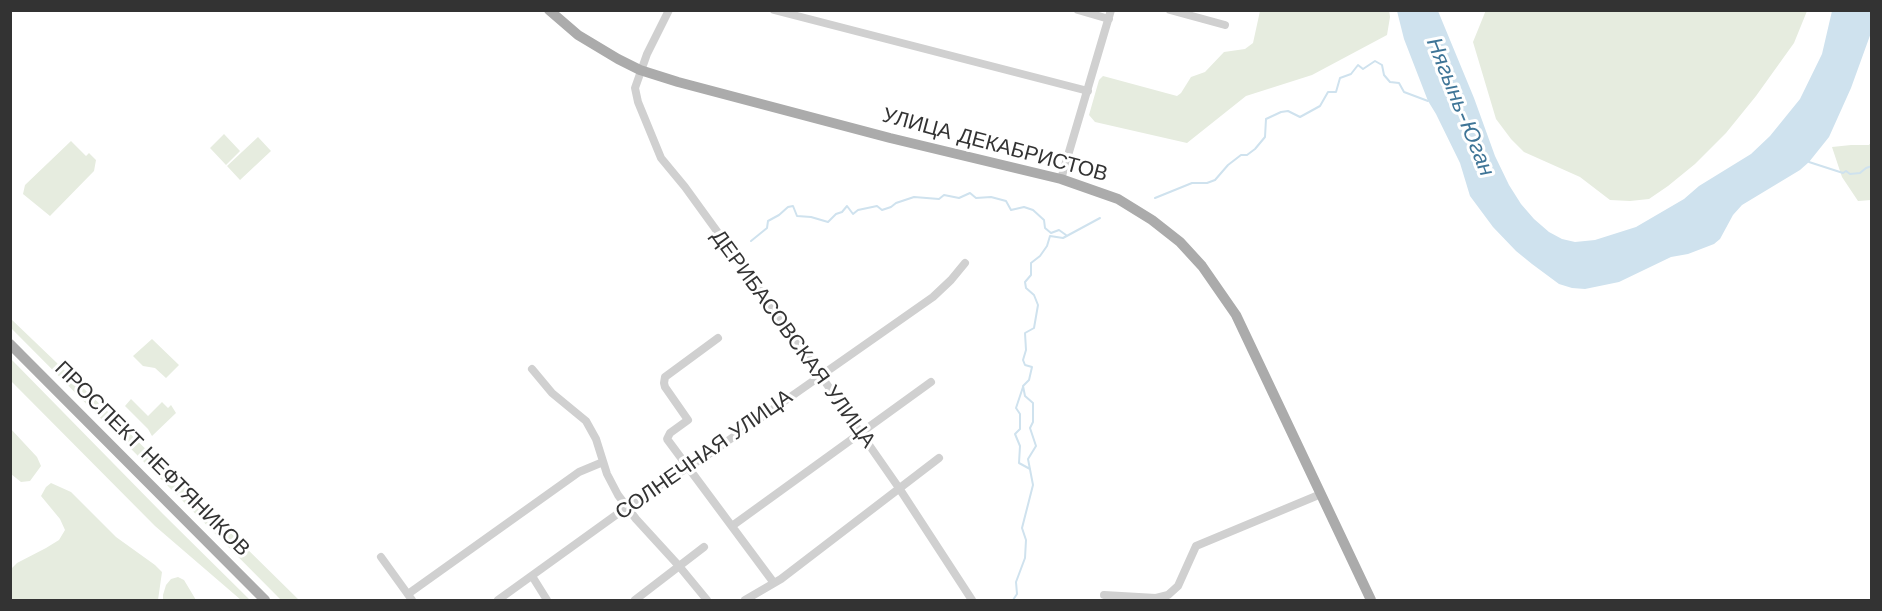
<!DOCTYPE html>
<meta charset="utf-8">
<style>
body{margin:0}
#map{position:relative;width:1882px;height:611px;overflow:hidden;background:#fff;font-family:"Work Sans",sans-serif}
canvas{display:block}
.frame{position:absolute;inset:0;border:12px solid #333;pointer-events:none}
</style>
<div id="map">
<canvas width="1882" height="611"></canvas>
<div class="frame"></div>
</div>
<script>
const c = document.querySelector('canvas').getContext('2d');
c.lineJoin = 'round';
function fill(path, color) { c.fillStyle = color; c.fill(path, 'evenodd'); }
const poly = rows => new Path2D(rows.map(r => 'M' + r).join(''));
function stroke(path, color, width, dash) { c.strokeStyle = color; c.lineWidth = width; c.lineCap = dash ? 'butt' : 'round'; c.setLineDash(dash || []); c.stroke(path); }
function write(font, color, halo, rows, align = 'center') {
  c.font = font + ' "Work Sans",sans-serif'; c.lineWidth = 6; c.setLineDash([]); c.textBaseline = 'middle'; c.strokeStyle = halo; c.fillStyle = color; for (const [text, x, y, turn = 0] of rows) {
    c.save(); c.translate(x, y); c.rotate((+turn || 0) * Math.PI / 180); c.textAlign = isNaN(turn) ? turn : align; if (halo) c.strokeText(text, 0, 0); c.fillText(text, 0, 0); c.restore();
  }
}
fill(poly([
 [1486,10,1807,10,1807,11,1794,43,1756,96,1726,133,1695,164,1668,186,1649,199,1630,201,1610,200,1580,177,1524,152,1511,139,1496,119,1473,42],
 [1260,11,1389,10,1390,17,1387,35,1312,75,1246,96,1187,143,1095,122,1089,115,1099,80,1103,76,1177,96,1181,93,1191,77,1205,72,1224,52,1245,49,1253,43],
 [224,134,240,151,226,165,210,148],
 [258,137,271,151,240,180,227,166],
 [71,141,86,156,89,153,96,160,94,171,50,216,23,194,25,185],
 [1871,142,1871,200,1858,201,1842,177,1832,147,1851,145,1869,145],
 [10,318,105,409,299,600,281,600,11,328],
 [152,339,179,365,166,378,155,368,143,366,133,356],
 [11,359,163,514,250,600,241,600,155,526,11,381],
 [131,399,148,416,162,402,168,408,171,405,176,413,152,436,148,429,125,406],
 [10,428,37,457,41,466,30,481,21,482,11,474],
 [51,483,71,492,116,537,155,565,162,572,158,600,11,600,11,569,17,563,46,548,59,540,65,530,60,519,41,496,46,487],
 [178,577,184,580,196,600,163,600,163,595,166,585,171,579]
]), '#e6ecdf');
fill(poly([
 [1397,11,1438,11,1474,98,1495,156,1509,185,1521,204,1534,219,1549,232,1562,239,1575,242,1595,240,1636,227,1684,199,1699,186,1751,154,1770,136,1800,99,1822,54,1832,11,1871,11,1872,30,1851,88,1829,137,1809,162,1800,170,1742,205,1733,215,1720,239,1714,244,1688,254,1671,257,1619,282,1585,289,1572,288,1559,284,1532,264,1516,251,1493,227,1470,196,1460,163,1436,114,1428,101,1404,39]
]), '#cfe2ee');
stroke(poly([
 [1809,162,1843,173,1846,171,1850,174,1860,173,1866,168,1872,166],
 [1155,198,1192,183,1207,183,1215,180,1228,165,1241,155,1247,155,1255,149,1265,137,1266,119,1281,112,1288,111,1300,117,1320,106,1328,92,1336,92,1340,78,1351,74,1358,65,1363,69,1375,61,1382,65,1384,75,1390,82,1399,83,1404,92,1428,101],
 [751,241,767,228,768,221,779,215,788,207,793,206,797,216,811,217,828,222,836,214,842,212,847,206,853,214,858,210,877,206,882,210,891,207,896,203,914,197,939,199,944,195,959,198,970,193,976,198,991,197,1006,201,1011,210,1024,207,1033,210,1044,220,1045,228,1051,233,1059,230,1066,235],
 [1023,387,1016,408,1020,414,1020,429,1015,434,1020,446,1019,463,1030,469],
 [1013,600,1017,594,1016,582,1025,558,1026,540,1022,528,1033,485,1028,459,1036,446,1030,428,1033,422,1033,403,1025,396,1023,386,1029,380,1032,367,1025,365,1023,360,1026,350,1025,333,1034,328,1038,305,1034,295,1026,288,1025,282,1031,275,1031,263,1040,256,1047,246,1050,236,1063,238,1100,218]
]), '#cfe2ee', 2);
stroke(poly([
 [669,10,647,54,635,88,638,102,661,158,685,187,803,350,899,488,972,600],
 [774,10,1088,91],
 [1078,10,1109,19],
 [1170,10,1225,25],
 [1061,179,1111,10],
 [718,338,665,377,664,383,665,387,688,420,670,433,667,439,774,583],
 [532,369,552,393,586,421,596,439,607,474,618,495,636,519,679,566,707,600],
 [732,526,931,382],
 [381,557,412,600],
 [532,576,547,600],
 [408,594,579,472,603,462],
 [1104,595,1156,598,1168,595,1178,586,1196,546,1321,494],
 [498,600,634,502,709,454,933,297,951,280,965,263],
 [635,600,704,547],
 [745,600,781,579,939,458]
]), '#d0d0d0', 8);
stroke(poly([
 [549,10,578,35,618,59,640,70,678,82,890,138,1061,179,1118,199,1152,220,1180,242,1202,266,1236,315,1371,600],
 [10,344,265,600]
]), '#ababab', 10);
write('21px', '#333', '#fff', [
 ["УЛИЦА ДЕКАБРИСТОВ",995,145,15],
 ["ДЕРИБАСОВСКАЯ УЛИЦА",793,339,54],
 ["СОЛНЕЧНАЯ УЛИЦА",704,455,-35],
 ["ПРОСПЕКТ НЕФТЯНИКОВ",152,459,45]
]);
write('italic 22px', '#3f7597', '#fff', [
 ["Нягынь-Юган",1460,107,68]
]);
</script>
